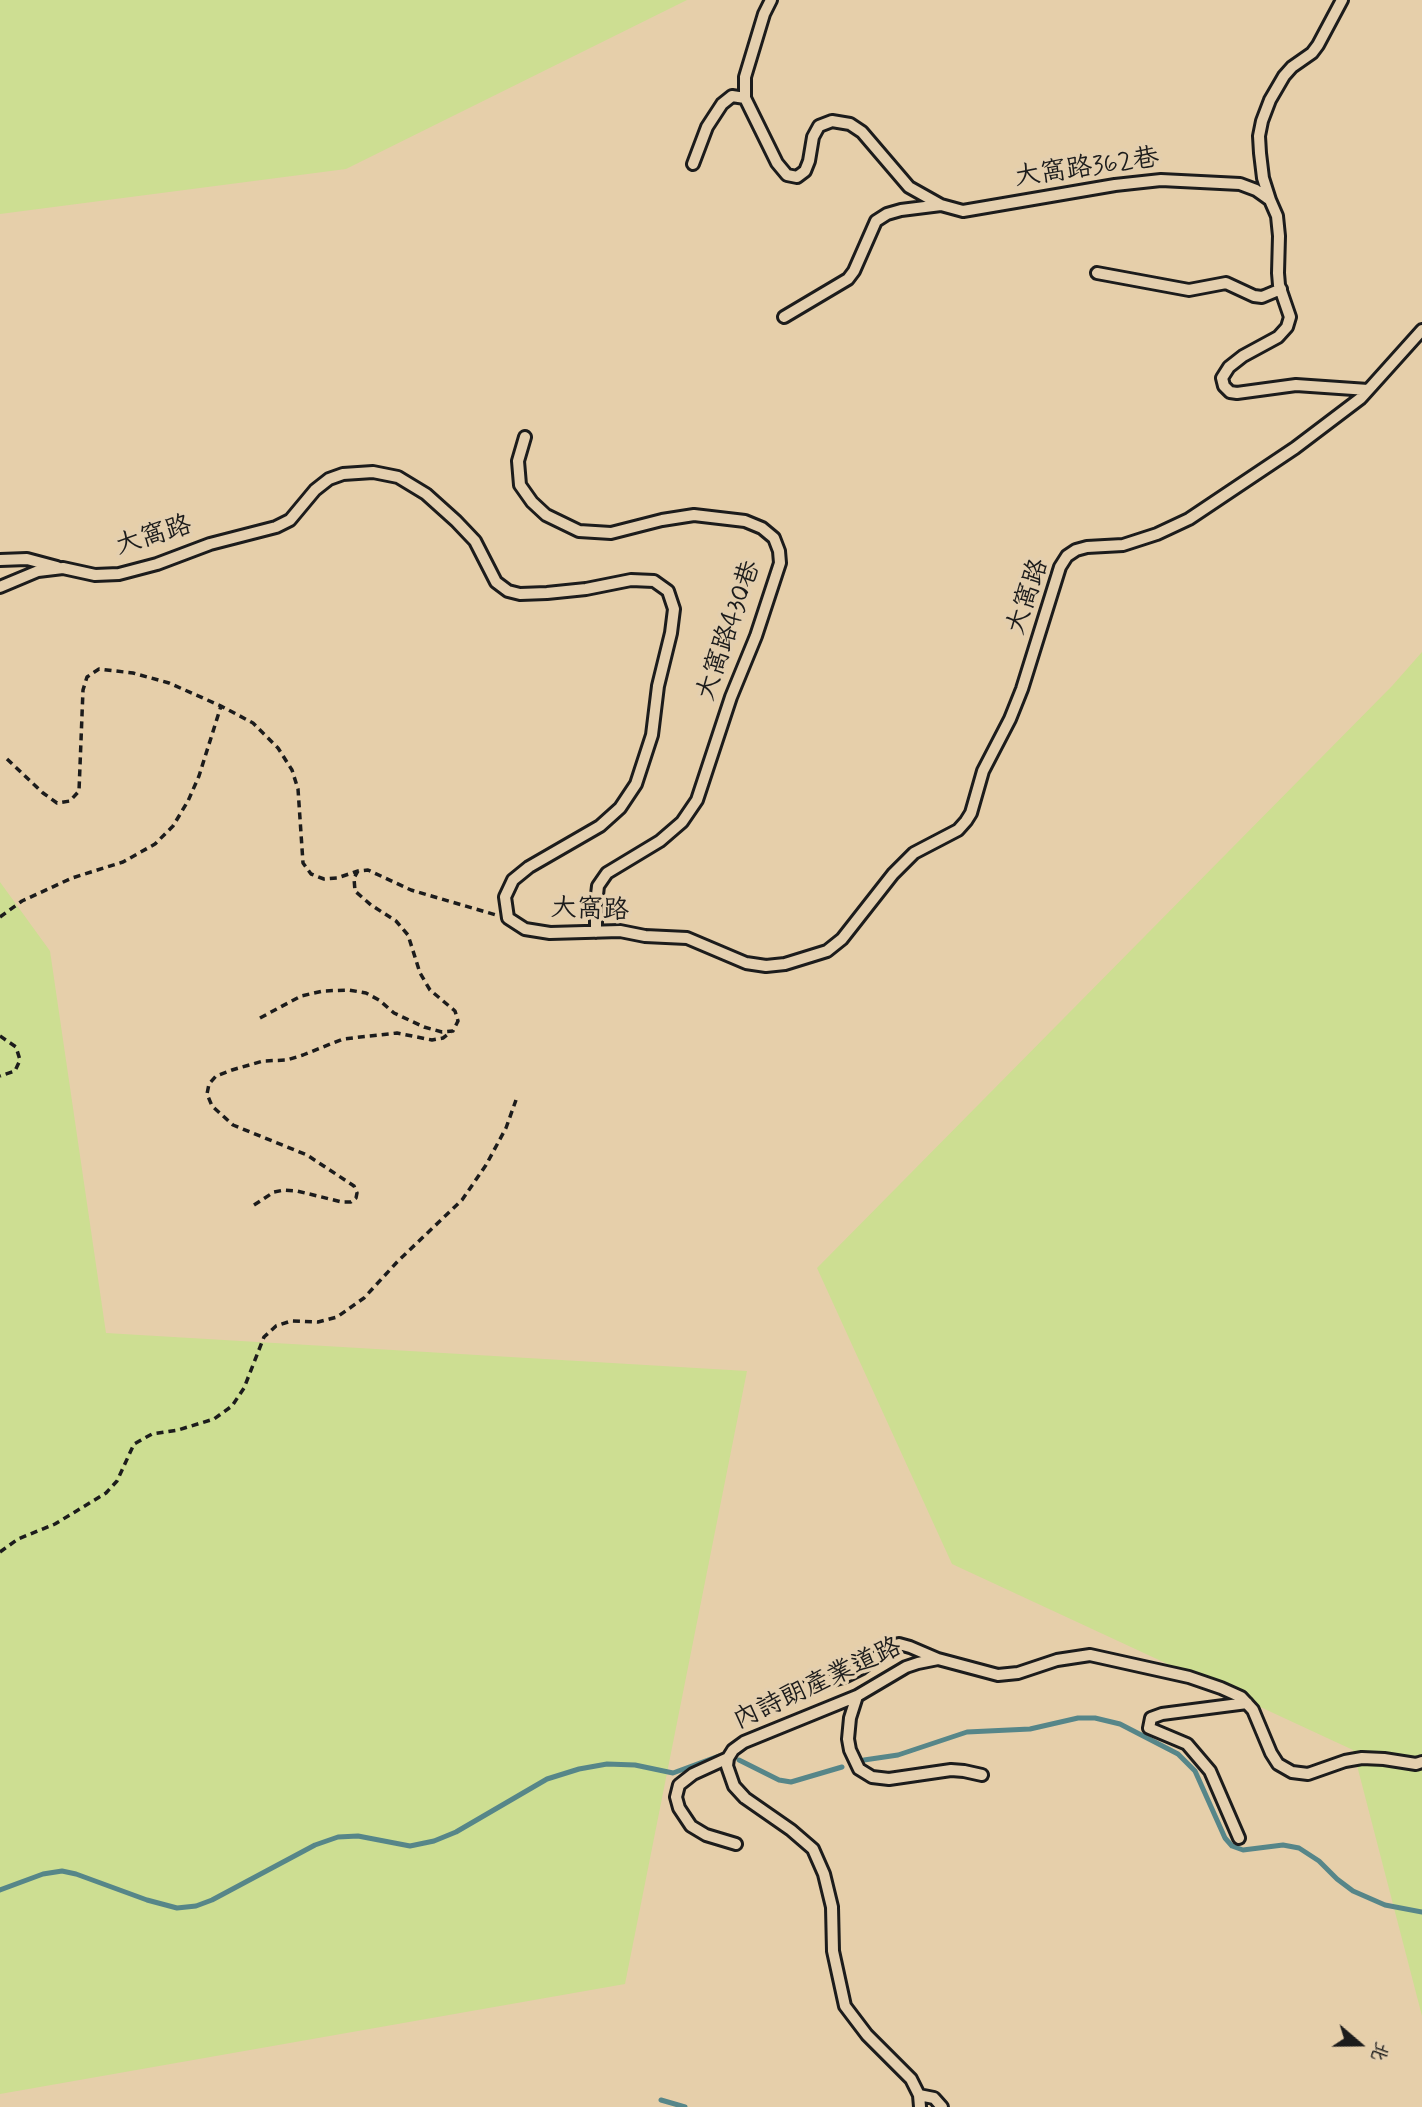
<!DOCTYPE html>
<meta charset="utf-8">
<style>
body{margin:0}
#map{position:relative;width:1422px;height:2107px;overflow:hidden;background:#e6cfaa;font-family:Mynerve,"LXGW WenKai TC",sans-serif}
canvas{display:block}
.north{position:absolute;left:1324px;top:2009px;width:70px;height:70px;-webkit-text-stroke:5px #e4cfae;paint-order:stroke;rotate:110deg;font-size:19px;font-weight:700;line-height:28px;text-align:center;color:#1c1c1c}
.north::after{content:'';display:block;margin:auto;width:24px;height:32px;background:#1c1c1c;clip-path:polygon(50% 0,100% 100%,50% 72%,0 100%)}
</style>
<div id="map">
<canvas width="1422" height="2107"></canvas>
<div class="north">北</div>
</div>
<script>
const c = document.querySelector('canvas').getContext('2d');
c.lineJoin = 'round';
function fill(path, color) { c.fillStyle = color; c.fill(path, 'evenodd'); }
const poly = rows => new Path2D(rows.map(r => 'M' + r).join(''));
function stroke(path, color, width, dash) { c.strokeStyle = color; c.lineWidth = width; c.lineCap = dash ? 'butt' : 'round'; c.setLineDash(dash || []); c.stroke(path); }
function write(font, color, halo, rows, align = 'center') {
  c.font = font + ' Mynerve,"LXGW WenKai TC",sans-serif'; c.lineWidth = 7; c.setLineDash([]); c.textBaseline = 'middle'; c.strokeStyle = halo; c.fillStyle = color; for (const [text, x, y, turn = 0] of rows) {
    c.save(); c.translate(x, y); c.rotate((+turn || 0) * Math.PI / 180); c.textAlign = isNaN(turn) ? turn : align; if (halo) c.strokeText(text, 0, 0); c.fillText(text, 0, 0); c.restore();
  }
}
fill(poly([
 [0,0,687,0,346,169,0,214],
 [1422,652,1422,2016,1353,1750,952,1564,817,1268,1392,686],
 [0,882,50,951,106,1333,747,1371,625,1984,0,2094]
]), '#cdde92');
stroke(poly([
 [739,1760,779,1780,791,1782,842,1767],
 [864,1760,898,1755,967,1732,1030,1729,1078,1718,1095,1718,1120,1724,1178,1754,1195,1771,1225,1838,1232,1846,1243,1850,1283,1845,1299,1848,1319,1861,1337,1879,1353,1891,1385,1905,1422,1912],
 [0,1890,43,1874,62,1871,76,1874,147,1900,177,1908,196,1906,212,1900,315,1845,338,1837,358,1836,410,1846,434,1841,456,1832,547,1779,579,1769,607,1764,635,1765,673,1773,719,1756],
 [661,2100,685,2107]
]), '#568689', 5);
const service = poly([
 [745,98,745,77,764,14,771,0],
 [693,164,707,127,722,104,732,96,745,98,777,163,787,175,797,177,805,171,809,161,813,137,819,126,832,121,850,124,862,132,909,187,941,205,963,211,1115,185,1161,180,1240,184,1256,190,1270,200,1277,216,1279,236,1278,273,1279,285,1290,317,1287,327,1278,337,1243,356,1229,367,1222,378,1224,386,1230,392,1237,393,1296,385,1368,390],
 [1270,200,1263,178,1260,153,1259,136,1262,121,1270,100,1284,76,1292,67,1312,53,1318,45,1342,0],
 [1097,273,1189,290,1226,283,1254,296,1262,297,1281,289],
 [784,317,848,279,854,271,876,221,887,214,901,210,941,205],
 [525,437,518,461,520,485,532,502,546,515,579,531,611,533,662,520,694,515,745,521,762,528,774,538,779,551,780,563,756,636,731,697,697,800,682,822,660,841,607,873,598,886,596,904,596,932],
 [0,560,27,559,57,567],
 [0,587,38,571,63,568,95,575,119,574,157,564,210,544,276,527,290,520,315,490,329,479,343,474,373,472,398,477,426,494,456,521,475,541,496,582,508,591,520,594,547,593,586,589,631,580,654,581,668,591,674,609,671,633,658,686,652,735,636,784,620,808,600,826,529,867,513,880,505,897,508,918,525,929,550,933,620,931,645,936,687,938,746,963,766,966,785,964,827,951,842,939,893,874,914,853,958,830,966,821,971,813,983,771,1010,719,1022,689,1060,567,1067,556,1076,550,1087,547,1123,545,1157,534,1189,519,1295,448,1361,398,1422,330],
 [792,1692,846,1676,862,1668,891,1646,899,1644,910,1647,938,1659],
 [857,1696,850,1718,848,1739,850,1750,859,1769,872,1777,889,1779,951,1770,964,1771,982,1775],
 [728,1758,693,1774,679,1785,676,1797,679,1808,691,1826,706,1835,736,1844],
 [1239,1838,1210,1771,1187,1744,1149,1728,1151,1718,1162,1714,1247,1703],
 [919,2095,934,2098,942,2107],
 [920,2107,919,2095,911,2079,867,2035,845,2006,833,1951,832,1907,824,1874,813,1849,791,1830,745,1798,734,1786,727,1766,728,1758,733,1750,744,1742,857,1696,906,1667,918,1663,938,1659,998,1675,1018,1673,1057,1660,1090,1655,1189,1677,1221,1688,1241,1697,1253,1710,1271,1753,1278,1764,1292,1772,1308,1774,1345,1761,1362,1758,1384,1759,1416,1764,1422,1762]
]);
stroke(service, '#1c1c1c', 16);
stroke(poly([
 [7,759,43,793,57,803,70,801,79,791,83,690,87,677,99,669,133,673,169,683,221,706,253,723,278,748,292,770,298,789,303,863,311,874,324,879,337,878,358,871],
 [0,917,22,901,72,878,123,862,155,844,173,826,188,801,199,776,221,706],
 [260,1018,301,996,323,991,349,990,366,993,379,1000,394,1013,424,1027,442,1032,453,1031,458,1021,455,1011,430,990,420,973,408,935,396,921,371,905,355,891,354,878,358,871,368,870,411,890,496,915],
 [0,1036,16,1047,20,1060,15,1071,0,1076],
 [254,1205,274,1192,284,1190,297,1191,342,1202,351,1202,356,1198,357,1193,354,1186,307,1155,233,1125,212,1106,207,1094,209,1084,216,1076,232,1070,263,1061,287,1060,303,1055,343,1039,397,1033,432,1040,443,1038,451,1032],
 [0,1552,18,1539,55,1524,106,1493,117,1481,134,1444,152,1434,178,1430,214,1419,232,1406,244,1388,264,1337,276,1326,291,1321,318,1322,337,1317,364,1298,398,1261,462,1200,486,1165,506,1128,516,1100]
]), '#1c1c1c', 3.5, [7, 5]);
stroke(service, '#e4cfae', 10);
write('26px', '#1c1c1c', '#e4cfae', [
 ["大窩路362巷",1087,169,-8],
 ["大窩路",154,537,-17],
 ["大窩路",1029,597,-71],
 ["大窩路430巷",730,631,-71],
 ["大窩路",590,911,2],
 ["內詩朗產業道路",818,1685,-25]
]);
</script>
